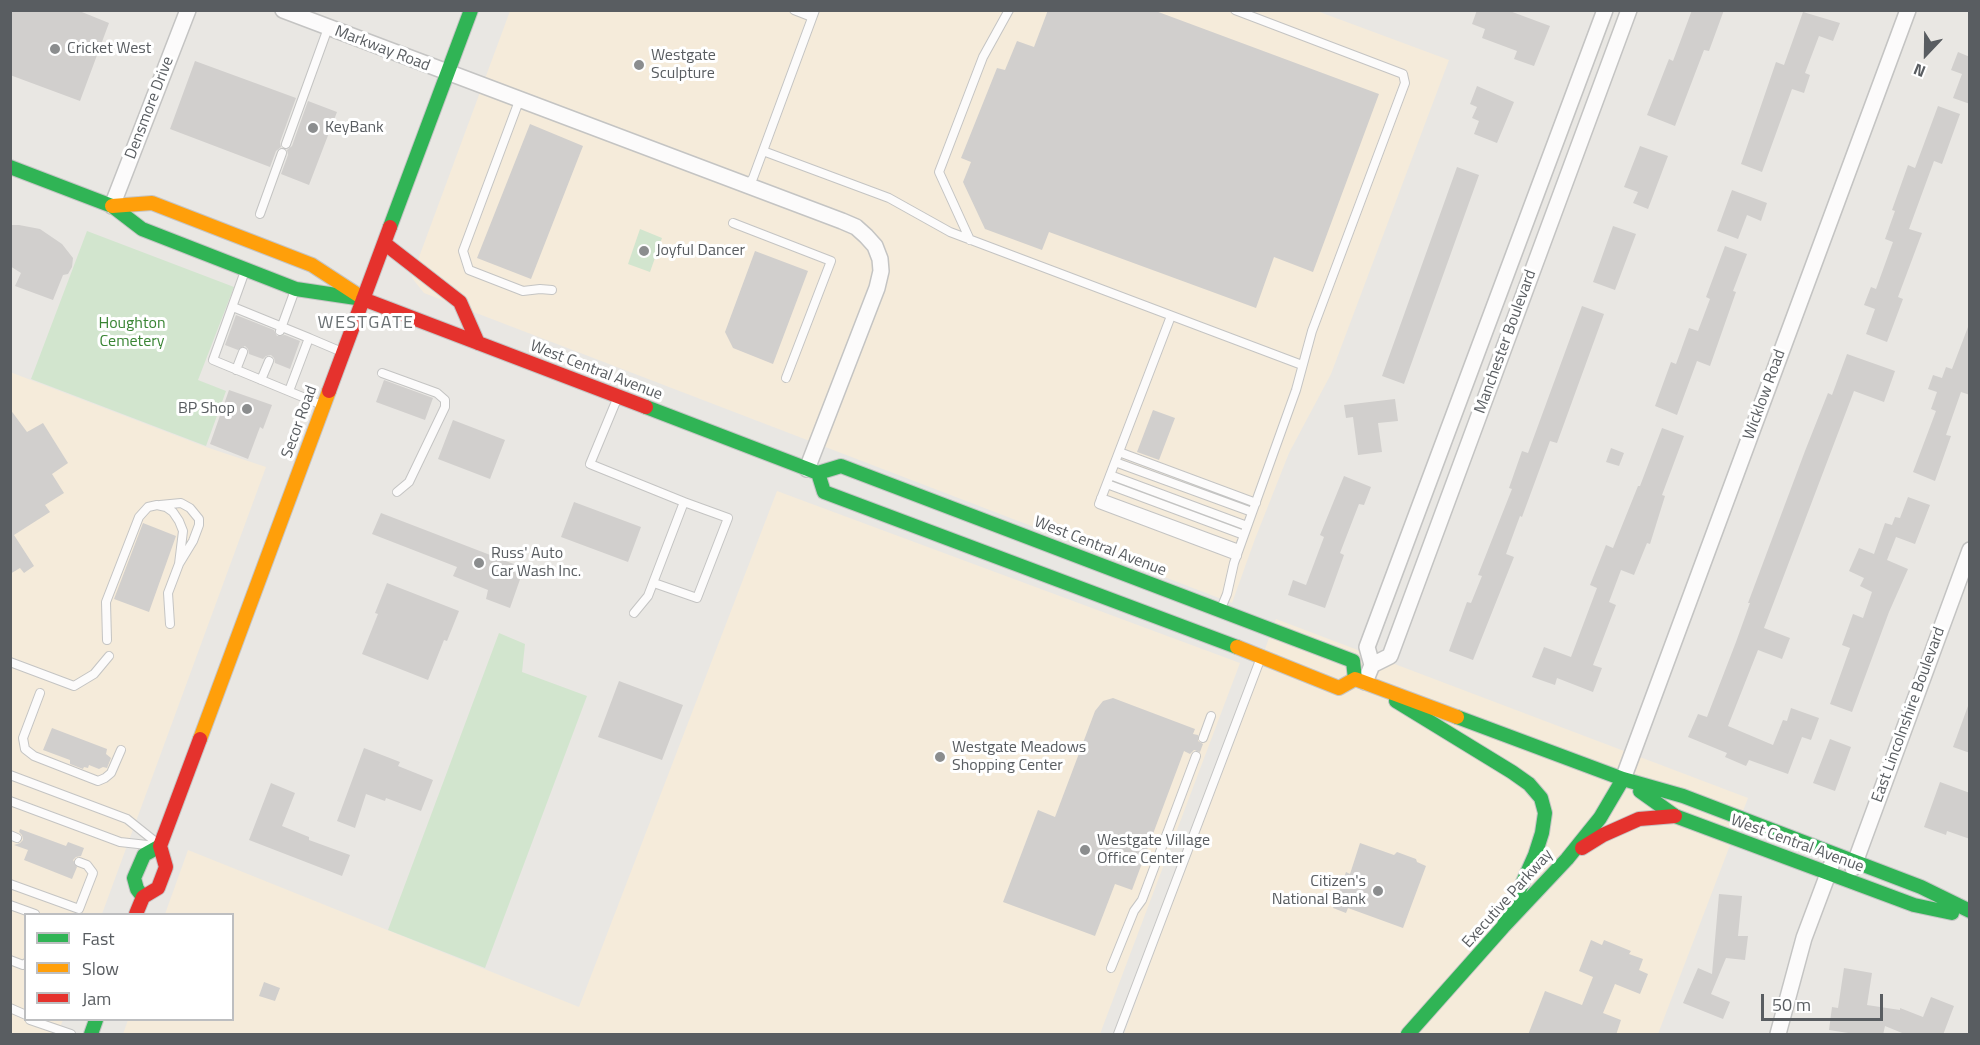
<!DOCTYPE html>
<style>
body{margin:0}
#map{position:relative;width:1980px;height:1045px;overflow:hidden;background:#e9e7e3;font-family:"Titillium Web",sans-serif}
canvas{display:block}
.frame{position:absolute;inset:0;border:12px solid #595d61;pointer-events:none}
.legend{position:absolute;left:24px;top:913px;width:210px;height:108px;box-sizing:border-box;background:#fff;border:2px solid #bdbec0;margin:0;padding:8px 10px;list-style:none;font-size:18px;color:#595d61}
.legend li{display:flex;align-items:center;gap:12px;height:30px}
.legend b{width:30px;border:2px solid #bdbec0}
.north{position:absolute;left:1896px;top:24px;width:60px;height:60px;-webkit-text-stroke:4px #fff;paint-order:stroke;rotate:202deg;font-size:16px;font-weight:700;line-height:24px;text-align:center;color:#595d61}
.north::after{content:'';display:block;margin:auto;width:21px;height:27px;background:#595d61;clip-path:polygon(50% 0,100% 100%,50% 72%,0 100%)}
.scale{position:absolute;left:1761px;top:994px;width:122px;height:27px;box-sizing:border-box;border:3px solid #595d61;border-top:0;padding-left:8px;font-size:18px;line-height:21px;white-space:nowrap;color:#595d61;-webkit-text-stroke:4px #fff;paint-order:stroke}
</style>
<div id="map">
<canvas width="1980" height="1045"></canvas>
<div class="frame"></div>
<ul class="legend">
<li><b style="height:8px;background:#30b455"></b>Fast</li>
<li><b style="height:8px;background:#ff9f0a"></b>Slow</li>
<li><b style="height:8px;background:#e5322d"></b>Jam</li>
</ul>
<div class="north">N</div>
<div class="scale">50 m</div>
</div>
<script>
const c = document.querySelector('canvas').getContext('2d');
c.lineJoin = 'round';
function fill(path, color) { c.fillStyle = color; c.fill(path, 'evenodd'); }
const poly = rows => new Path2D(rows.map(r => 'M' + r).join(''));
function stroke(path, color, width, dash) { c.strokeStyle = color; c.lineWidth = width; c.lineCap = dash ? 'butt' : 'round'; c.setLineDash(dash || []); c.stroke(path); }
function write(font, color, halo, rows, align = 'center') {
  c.font = font + ' "Titillium Web",sans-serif'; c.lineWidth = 6; c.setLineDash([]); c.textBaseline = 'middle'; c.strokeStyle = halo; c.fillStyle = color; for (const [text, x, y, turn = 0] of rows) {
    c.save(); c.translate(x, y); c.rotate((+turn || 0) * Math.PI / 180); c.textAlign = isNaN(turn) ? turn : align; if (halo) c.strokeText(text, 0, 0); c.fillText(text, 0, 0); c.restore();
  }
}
fill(poly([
 [510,11,1317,11,1449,60,1331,374,1289,453,1255,539,1232,603,424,293,412,278,415,268],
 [10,372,206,447,266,467,102,914,26,914,26,1020,63,1020,57,1034,11,1034],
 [777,491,1240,663,1100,1034,123,1034,128,1020,232,1020,232,914,165,914,188,850,579,1007],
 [1276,619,1748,798,1658,1034,1124,1034]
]), '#f5ebda');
fill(poly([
 [640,229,662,238,650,272,628,264],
 [87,231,234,287,198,380,226,391,206,446,31,379],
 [499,633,525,644,522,672,587,696,485,968,388,930]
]), '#d2e5ce');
fill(poly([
 [10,10,77,10,109,23,80,101,10,75],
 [1048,10,1153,10,1379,94,1313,272,1274,257,1256,308,1049,232,1042,250,985,229,963,182,971,162,961,158,997,68,1005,70,1017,41,1034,47],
 [1477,10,1507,10,1550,26,1534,66,1514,59,1517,51,1482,38,1485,29,1472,24],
 [1692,10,1724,10,1709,51,1704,50,1675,126,1647,115,1669,59,1673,61],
 [1803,12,1840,23,1833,41,1819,36,1805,73,1810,75,1804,93,1792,89,1762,172,1741,164,1776,62,1784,65],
 [1958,52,1970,57,1970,104,1953,98,1962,74,1951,70],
 [195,61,296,98,280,142,281,147,276,151,270,167,170,129],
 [1477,86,1514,102,1497,143,1474,134,1479,121,1472,118,1477,107,1470,104],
 [308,101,337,112,309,185,281,174,288,155,287,150,292,146],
 [1938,106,1960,114,1942,164,1934,161,1909,229,1922,233,1898,297,1903,299,1887,342,1866,334,1875,309,1864,305,1871,287,1876,289,1893,242,1885,239,1895,211,1892,210,1908,165,1915,168],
 [530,124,583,146,531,279,477,258],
 [1640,146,1668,156,1648,209,1633,203,1638,192,1624,187],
 [1457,167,1479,175,1404,384,1382,376],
 [1732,190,1767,203,1761,221,1747,215,1738,239,1717,231],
 [10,225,19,225,40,229,62,244,73,258,72,267,68,274,63,275,53,300,15,286,21,273,10,266],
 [1613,226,1636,234,1615,290,1593,282],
 [1725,246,1747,254,1733,291,1736,292,1710,366,1697,361,1677,415,1655,406,1671,362,1676,364,1689,328,1698,331,1710,299,1706,297],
 [755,251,808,271,773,364,733,348,725,332],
 [1582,306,1604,314,1557,443,1550,441,1522,517,1520,516,1506,554,1514,557,1473,660,1449,651,1467,602,1471,603,1482,576,1478,575,1512,489,1509,488,1522,451,1528,453],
 [236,315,274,330,277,336,285,335,300,341,290,369,275,363,274,358,271,355,266,356,263,359,249,354,248,349,245,346,238,350,225,345],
 [1968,327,1970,327,1970,395,1961,392,1946,435,1951,436,1935,481,1913,472,1936,411,1931,409,1937,392,1928,389,1933,375,1942,378,1946,367,1952,369],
 [1847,354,1895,371,1884,402,1854,391,1764,628,1790,638,1782,659,1758,650,1728,726,1773,745,1783,720,1787,721,1791,708,1819,718,1811,740,1802,737,1788,774,1749,760,1746,766,1725,757,1727,753,1688,737,1698,714,1707,717,1736,642,1750,603,1748,603,1805,451,1828,393,1832,395],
 [384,380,433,398,425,420,376,402],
 [229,390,272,405,263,429,260,427,248,459,210,444],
 [1395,399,1398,421,1378,423,1382,452,1358,455,1353,417,1346,418,1344,405],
 [10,409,27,432,43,423,68,463,52,474,64,493,45,505,50,512,14,535,34,566,24,573,20,568,10,574],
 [1153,410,1175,418,1159,460,1137,452],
 [453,420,505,440,490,479,438,459],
 [1662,428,1684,436,1662,495,1665,496,1650,544,1647,543,1634,575,1621,570,1609,602,1616,605,1593,665,1602,668,1593,692,1557,678,1555,685,1532,677,1544,647,1571,657,1597,588,1590,585,1606,545,1613,548,1638,486,1640,486],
 [1611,448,1624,453,1619,466,1606,462],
 [1344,476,1371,487,1364,505,1359,504,1340,553,1344,555,1325,608,1288,595,1293,580,1306,585,1324,537,1320,535],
 [1908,497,1930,505,1915,544,1896,537,1887,560,1908,569,1889,612,1852,712,1830,704,1850,648,1842,645,1853,614,1863,618,1872,592,1860,586,1864,578,1849,571,1859,548,1874,554,1885,523,1892,525,1895,517,1900,518],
 [574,502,641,527,628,562,561,537],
 [381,513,524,568,510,608,486,599,488,590,453,576,457,567,372,534],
 [143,523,176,536,149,612,114,599],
 [387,583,459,611,447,641,444,640,428,680,362,654,378,614,375,613],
 [619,681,683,705,662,760,598,737],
 [1113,698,1195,729,1193,734,1198,735,1198,741,1203,744,1200,752,1194,750,1190,754,1184,751,1132,890,1115,884,1095,936,1003,902,1038,810,1055,817,1095,711,1103,701],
 [1968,706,1970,707,1970,753,1953,747],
 [52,728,107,749,106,754,111,758,107,768,103,767,99,769,89,765,88,768,84,767,83,769,70,764,70,760,43,750],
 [1830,739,1851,747,1835,791,1813,783],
 [364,748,400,762,398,766,433,780,421,811,386,798,385,801,366,794,355,828,337,821],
 [1940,782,1970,793,1970,839,1947,831,1946,835,1924,827],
 [271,783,295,793,282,826,309,837,309,840,350,855,342,876,249,840],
 [20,829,66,846,68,842,84,848,81,856,76,857,73,860,77,867,72,879,24,860,28,850,14,845,20,843,23,840,22,835,19,832],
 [1360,843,1394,855,1397,852,1416,859,1417,862,1426,866,1403,928,1348,908,1346,913,1333,908,1346,872,1350,874],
 [1719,894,1742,896,1738,936,1748,936,1745,960,1726,958,1711,994,1730,1002,1723,1019,1683,1003,1698,968,1712,974],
 [1591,940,1602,945,1604,940,1631,951,1629,954,1643,959,1639,970,1648,974,1640,994,1615,984,1603,1013,1621,1020,1616,1035,1528,1035,1545,991,1582,1005,1593,977,1579,971],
 [1844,968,1872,973,1867,1005,1900,1010,1900,1008,1923,1017,1931,997,1954,1006,1943,1035,1907,1035,1885,1026,1883,1035,1861,1035,1829,1030,1832,1007,1838,1008],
 [264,982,280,988,275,1001,259,996]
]), '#d1cfcd');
const lane = poly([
 [794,10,812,17],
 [519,101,463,251,469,270,523,291,540,289,552,290],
 [286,144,328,28],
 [763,151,889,198,950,232,1302,365],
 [747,186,753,178,815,10],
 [260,214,282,153],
 [733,223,831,261,786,378],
 [970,240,939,172,983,57,1009,10],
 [245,271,213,360,322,405],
 [233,307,309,338,289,391],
 [1171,316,1099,504,1237,556],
 [280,331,295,290],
 [309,338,342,352],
 [236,370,243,352],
 [382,373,437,393,445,400,445,407,409,482,397,492],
 [261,380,269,361],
 [617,399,590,464,684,502,648,596,634,613],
 [1119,452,1256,503],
 [1115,462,1252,512],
 [1110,475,1247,526],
 [1107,484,1244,535],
 [1101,498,1239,549],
 [160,505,181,503,190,508,199,519,199,525,193,541,179,564,168,593,170,624],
 [654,583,697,598,728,518,684,502],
 [1222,606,1227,594,1234,563,1296,390,1312,331,1405,83,1403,74,1235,10],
 [107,640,106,602,139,517,148,507,157,505,166,507,173,512,179,521,183,531,179,564],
 [10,662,74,686,94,674,109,656],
 [40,693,23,738,25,749,34,756,98,781,105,778,111,773,121,750],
 [1203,738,1211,716],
 [10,775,127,819,157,843],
 [10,801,120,842,147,845],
 [10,835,17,838],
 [10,884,79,909,93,873,87,865,79,862],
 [10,905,35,914],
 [10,960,23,965,26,963],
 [1111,968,1134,911,1142,900,1196,756],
 [10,1008,26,1015],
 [30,1020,71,1034],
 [1118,1034,1260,660]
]);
const street = poly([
 [283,10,842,221,856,227,866,236,875,246,880,259,881,271,877,288,807,469],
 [112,206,188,10],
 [1372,665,1367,647,1605,10],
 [1365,682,1372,665,1390,656,1629,10],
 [1623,779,1908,10],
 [1853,868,1970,550],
 [1778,1034,1804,938,1831,866]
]);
const fast = poly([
 [10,167,112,206,142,229,296,289,363,299],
 [390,227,471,10],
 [646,407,818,473,841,466,1353,661,1355,679],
 [818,473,824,492,1237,647],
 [1396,701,1512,772,1529,784,1541,798,1545,813,1542,833,1535,855,1503,927],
 [1457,717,1623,779,1683,796,1921,887,1970,911],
 [1640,791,1675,816,1914,905,1952,913],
 [143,897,137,889,134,878,144,855,160,846],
 [91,1034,96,1020],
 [1408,1034,1503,927,1567,859,1600,818,1623,779]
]);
const slow = poly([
 [112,206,152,203,312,265,358,295],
 [1237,647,1339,688,1355,679,1457,717],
 [200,739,329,391]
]);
const jam = poly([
 [384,243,460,302,478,343],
 [363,299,646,407],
 [329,391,390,227],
 [1582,848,1603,835,1639,819,1675,816],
 [136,914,143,897,158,888,166,867,160,846,200,739]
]);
stroke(lane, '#c4c4c3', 10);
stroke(street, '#c4c4c3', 18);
stroke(fast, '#c5c5c5', 16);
stroke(slow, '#c5c5c5', 16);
stroke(jam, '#c5c5c5', 16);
stroke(lane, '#fcfbfb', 8);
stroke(street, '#fcfbfb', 15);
stroke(fast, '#30b455', 14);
stroke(slow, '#ff9f0a', 14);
stroke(jam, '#e5322d', 14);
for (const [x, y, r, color] of [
 [55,49,6,"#8b8d8e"],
 [639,65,6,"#8b8d8e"],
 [313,128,6,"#8b8d8e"],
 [644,251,6,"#8b8d8e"],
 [247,409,6,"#8b8d8e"],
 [479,563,6,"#8b8d8e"],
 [940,757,6,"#8b8d8e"],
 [1085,850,6,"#8b8d8e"],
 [1378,891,6,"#8b8d8e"]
]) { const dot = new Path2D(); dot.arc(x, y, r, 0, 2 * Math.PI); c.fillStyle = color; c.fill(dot); stroke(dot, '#fff', 2); }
write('16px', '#595d61', '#fff', [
 ["Cricket West",67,49],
 ["Westgate",651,56],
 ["Sculpture",651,74],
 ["KeyBank",325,128],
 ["Joyful Dancer",656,251],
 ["BP Shop",235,409,"right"],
 ["Russ' Auto",491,554],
 ["Car Wash Inc.",491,572],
 ["Westgate Meadows",952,748],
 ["Shopping Center",952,766],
 ["Westgate Village",1097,841],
 ["Office Center",1097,859],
 ["Citizen's",1366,882,"right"],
 ["National Bank",1366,900,"right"]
], 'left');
write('16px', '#595d61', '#fff', [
 ["Markway Road",382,49,21],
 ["Densmore Drive",150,108,-69],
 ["Manchester Boulevard",1506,342,-70],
 ["West Central Avenue",596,371,21],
 ["Wicklow Road",1765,395,-70],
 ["Secor Road",300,422,-70],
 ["West Central Avenue",1100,547,21],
 ["East Lincolnshire Boulevard",1909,715,-70],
 ["West Central Avenue",1797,844,20],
 ["Executive Parkway",1508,899,-48]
]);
write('16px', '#3a8534', '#fff', [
 ["Houghton",132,324],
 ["Cemetery",132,342]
]);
c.letterSpacing = '1.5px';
write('18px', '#6a7073', '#fff', [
 ["WESTGATE",366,324]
]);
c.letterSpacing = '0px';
</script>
